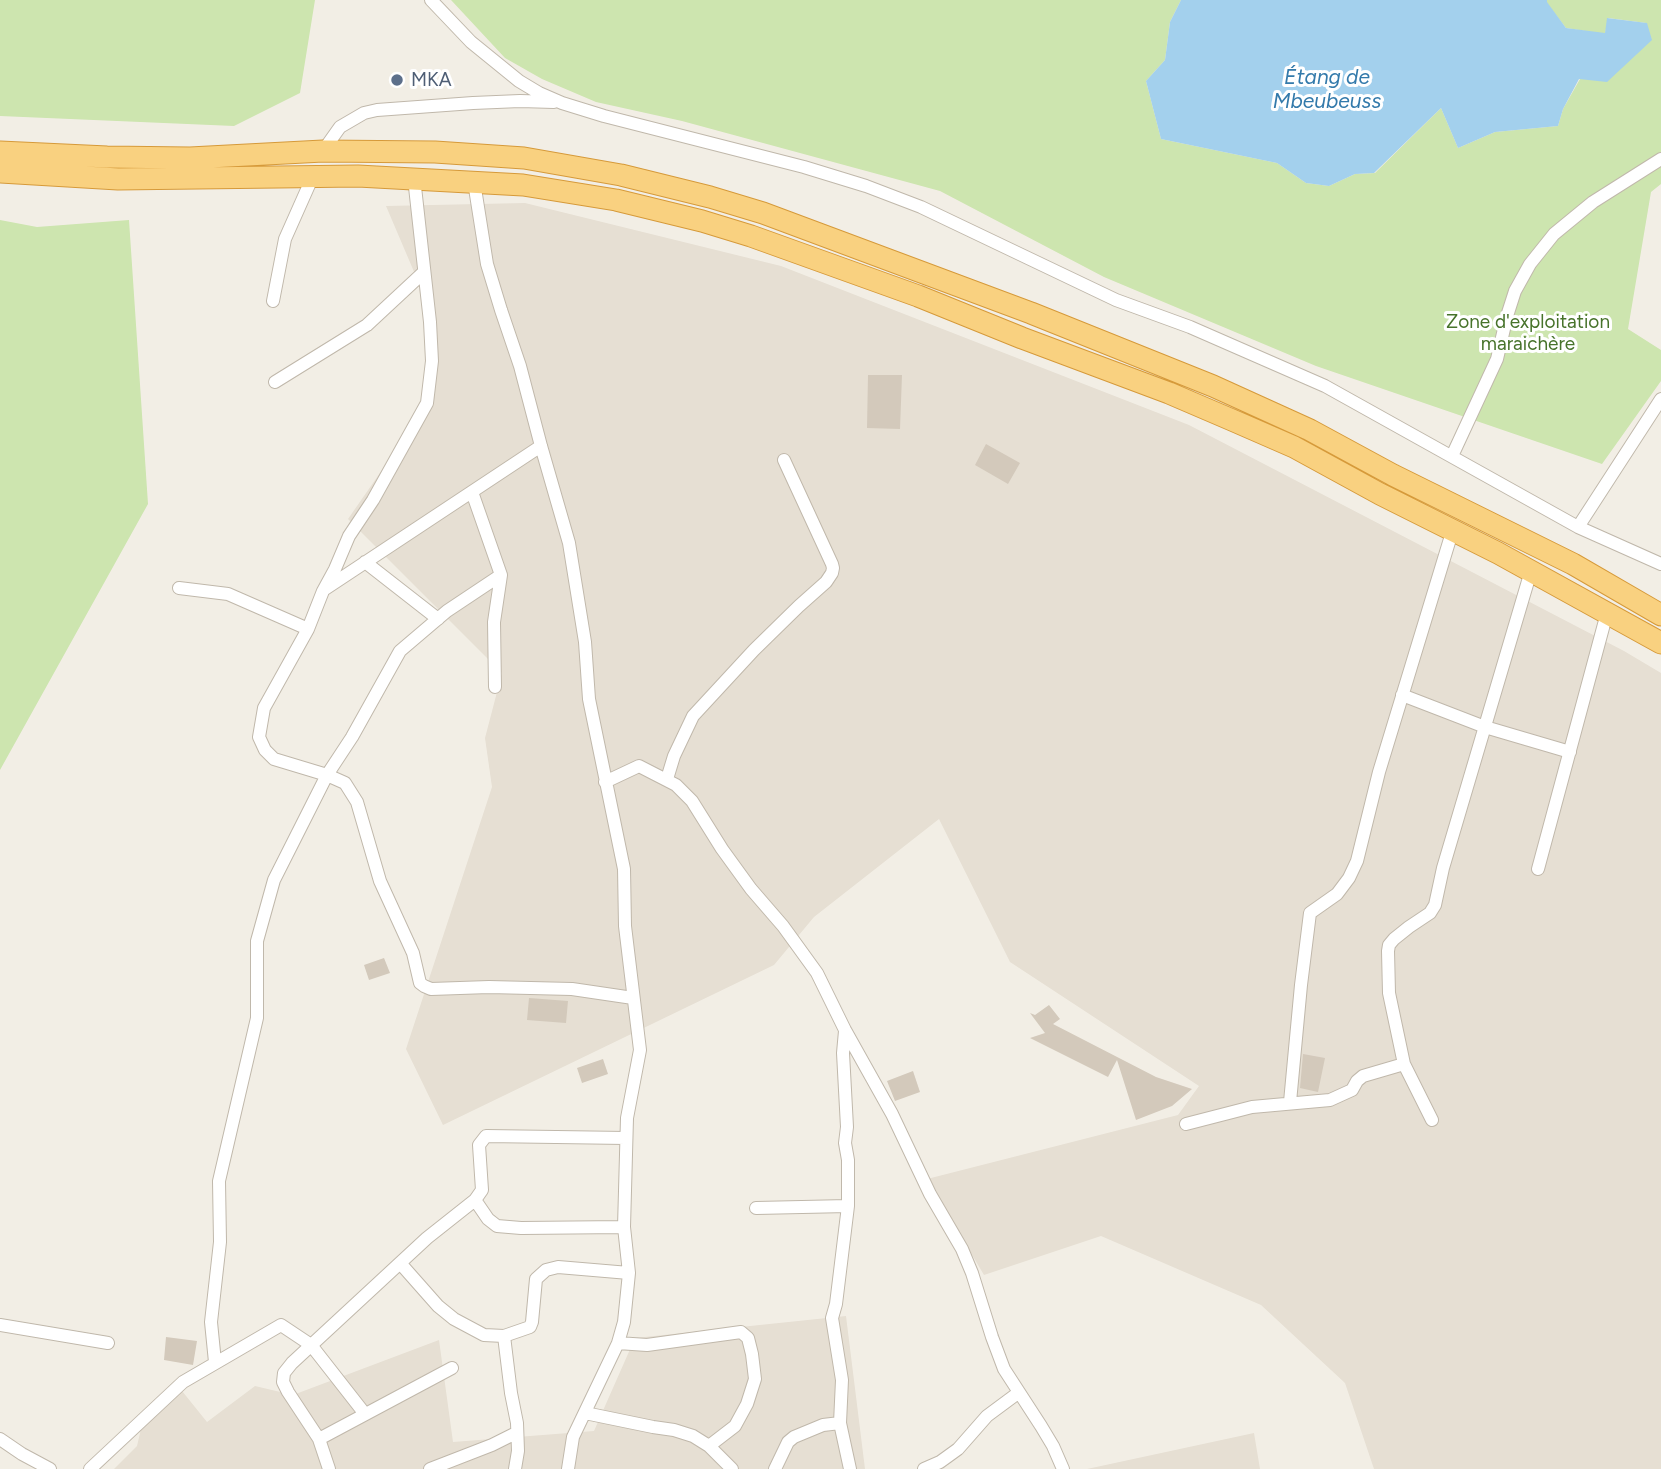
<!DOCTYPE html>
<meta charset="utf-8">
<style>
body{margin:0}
canvas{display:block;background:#f2eee5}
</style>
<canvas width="1661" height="1469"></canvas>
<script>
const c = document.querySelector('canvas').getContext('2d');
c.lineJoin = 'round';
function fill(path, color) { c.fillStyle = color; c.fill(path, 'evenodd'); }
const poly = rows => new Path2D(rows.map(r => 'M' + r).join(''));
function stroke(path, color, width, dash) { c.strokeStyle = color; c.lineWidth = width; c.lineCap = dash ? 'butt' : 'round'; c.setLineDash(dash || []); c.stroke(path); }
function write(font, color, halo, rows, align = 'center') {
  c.font = font + ' Figtree,sans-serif'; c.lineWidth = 6; c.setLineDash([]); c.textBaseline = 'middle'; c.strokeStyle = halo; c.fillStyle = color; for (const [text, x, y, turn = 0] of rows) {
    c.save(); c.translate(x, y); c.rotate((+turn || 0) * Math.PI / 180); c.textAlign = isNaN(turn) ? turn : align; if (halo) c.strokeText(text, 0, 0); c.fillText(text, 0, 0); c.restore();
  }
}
fill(poly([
 [525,203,781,266,1189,425,1624,651,1661,673,1661,1469,1374,1469,1345,1383,1261,1305,1101,1236,984,1275,927,1179,1178,1115,1199,1086,1010,962,939,819,814,917,774,965,443,1125,406,1049,492,787,485,738,502,673,348,519,432,398,435,321,386,206],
 [846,1316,865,1469,114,1469,137,1446,145,1412,174,1381,207,1422,255,1386,293,1395,439,1340,453,1442,594,1431,635,1338],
 [1254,1433,1260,1469,1087,1469]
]), '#e6dfd3');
fill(poly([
 [0,0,315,0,300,93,234,126,0,116],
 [451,0,1181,0,1170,22,1165,60,1146,81,1161,139,1277,163,1306,183,1329,186,1355,174,1375,173,1441,108,1458,148,1495,132,1558,126,1563,109,1580,79,1646,23,1608,18,1605,34,1566,28,1546,2,1547,0,1661,0,1661,184,1651,192,1628,329,1661,350,1661,381,1602,464,1316,366,1104,277,940,191,682,121,596,102,542,79,505,58],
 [0,220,37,227,129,220,148,504,0,770]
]), '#cde5af');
fill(poly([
 [1181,0,1547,0,1547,2,1566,28,1605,33,1607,18,1647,23,1652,40,1607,82,1579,79,1563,109,1558,126,1495,132,1458,148,1441,108,1374,173,1355,174,1329,186,1306,183,1277,163,1161,139,1146,81,1165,60,1170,22]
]), '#a3d0ed');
fill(poly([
 [868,375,902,375,900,429,867,428],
 [986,444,1020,463,1008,484,975,465],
 [384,958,390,973,369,980,364,965],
 [529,998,568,1001,566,1023,527,1020],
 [1049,1005,1060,1019,1053,1024,1156,1077,1192,1089,1172,1106,1136,1120,1117,1060,1108,1077,1030,1038,1045,1033,1030,1013,1035,1015],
 [1303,1054,1325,1058,1318,1092,1300,1088],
 [603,1059,608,1074,582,1083,577,1068],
 [913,1071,920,1092,895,1101,887,1081],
 [166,1337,197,1341,193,1365,164,1360]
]), '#d3c9bb');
const minor = poly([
 [431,0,471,42,519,81,539,93,562,103,604,116,804,167,866,186,921,207,1116,300,1190,327,1325,386,1578,527,1661,564],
 [323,151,340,127,364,113,377,110,473,103,520,101,554,102],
 [414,178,430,322,432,361,427,403,373,500,349,536,335,569,323,591,308,629,264,708,259,737,265,750,274,759,327,775,345,783,357,802,380,881,413,953,420,983,424,986,431,989,489,987,572,989,633,998],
 [474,182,487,264,501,310,520,366,541,446,569,543,585,642,589,699,624,869,625,926,640,1050,627,1118,624,1227,629,1273,624,1322,618,1343,573,1437,568,1469],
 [273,301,285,239,313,176],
 [275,382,367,325,424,272],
 [1452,456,1497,359,1507,316,1515,291,1530,264,1554,234,1593,202,1661,159],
 [472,492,501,575,494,622,495,687],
 [1578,527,1661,399],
 [365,562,438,619],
 [179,588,228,594,308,629],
 [325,589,541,446],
 [1402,695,1485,727,1570,752],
 [667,779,674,756,693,716,754,650,799,606,826,582,832,573,833,568,832,564,784,460],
 [605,782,639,766,676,785,692,801,722,849,751,889,783,926,817,973,845,1030,892,1114,930,1194,962,1249,972,1273,992,1337,1004,1369,1041,1426,1053,1446,1063,1469],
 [1538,869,1607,613],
 [845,1031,843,1053,847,1127,845,1143,848,1160,848,1206,836,1304,832,1318,842,1380,840,1423,850,1469],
 [1290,1102,1301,985,1310,913,1337,894,1349,878,1357,861,1379,772,1453,529],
 [1432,1120,1404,1064,1389,993,1388,951,1389,945,1394,939,1409,927,1430,913,1435,905,1443,868,1531,571],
 [1186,1124,1252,1107,1330,1100,1352,1090,1357,1081,1363,1076,1404,1064],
 [475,1200,488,1219,497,1226,521,1228,624,1227],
 [756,1208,848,1206],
 [400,1263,438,1306,454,1319,484,1335,504,1336,530,1327,532,1322,536,1279,546,1270,558,1267,629,1273],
 [0,1325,108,1343],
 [504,1336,511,1393,517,1423,518,1451,515,1469],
 [618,1343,647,1345,741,1332,748,1338,752,1354,755,1379,747,1404,735,1426,709,1446],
 [215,1362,211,1322,220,1242,219,1181,257,1018,257,941,274,880,327,775,352,737,400,651,447,611,501,575],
 [585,1413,653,1427,674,1430,693,1436,709,1446,732,1469],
 [0,1439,22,1454,50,1469],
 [319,1439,452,1368],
 [90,1469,183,1382,281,1325,311,1345,365,1414],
 [329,1469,319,1439,288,1392,283,1382,284,1373,292,1363,427,1238,475,1200,482,1190,479,1145,486,1136,626,1138],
 [430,1469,492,1445,516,1433],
 [775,1469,788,1442,794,1437,823,1425,840,1423],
 [924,1469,940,1462,958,1449,987,1416,1018,1393]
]);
const trunk = poly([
 [0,152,107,157,190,158,323,151,435,152,524,158,621,175,710,197,763,213,1031,313,1213,386,1310,430,1393,475,1573,564,1661,615],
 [0,172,118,179,358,176,523,185,616,200,702,221,751,236,918,296,1022,338,1169,393,1232,420,1294,447,1380,494,1498,553,1661,643]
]);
stroke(minor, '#c0b8ab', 14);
stroke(trunk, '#d69a3a', 23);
stroke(minor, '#fff', 12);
stroke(trunk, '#f9d180', 21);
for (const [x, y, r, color] of [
 [397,80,7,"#5c6f8a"]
]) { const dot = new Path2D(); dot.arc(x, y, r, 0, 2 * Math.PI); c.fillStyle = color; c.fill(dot); stroke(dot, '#fff', 2.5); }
write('19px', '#4e5e75', '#fff', [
 ["MKA",411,80]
], 'left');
write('19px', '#47732b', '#fff', [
 ["Zone d'exploitation",1528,322],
 ["maraichère",1528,344]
]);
write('italic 21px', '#337aab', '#fff', [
 ["Étang de",1327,78],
 ["Mbeubeuss",1327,102]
]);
</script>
